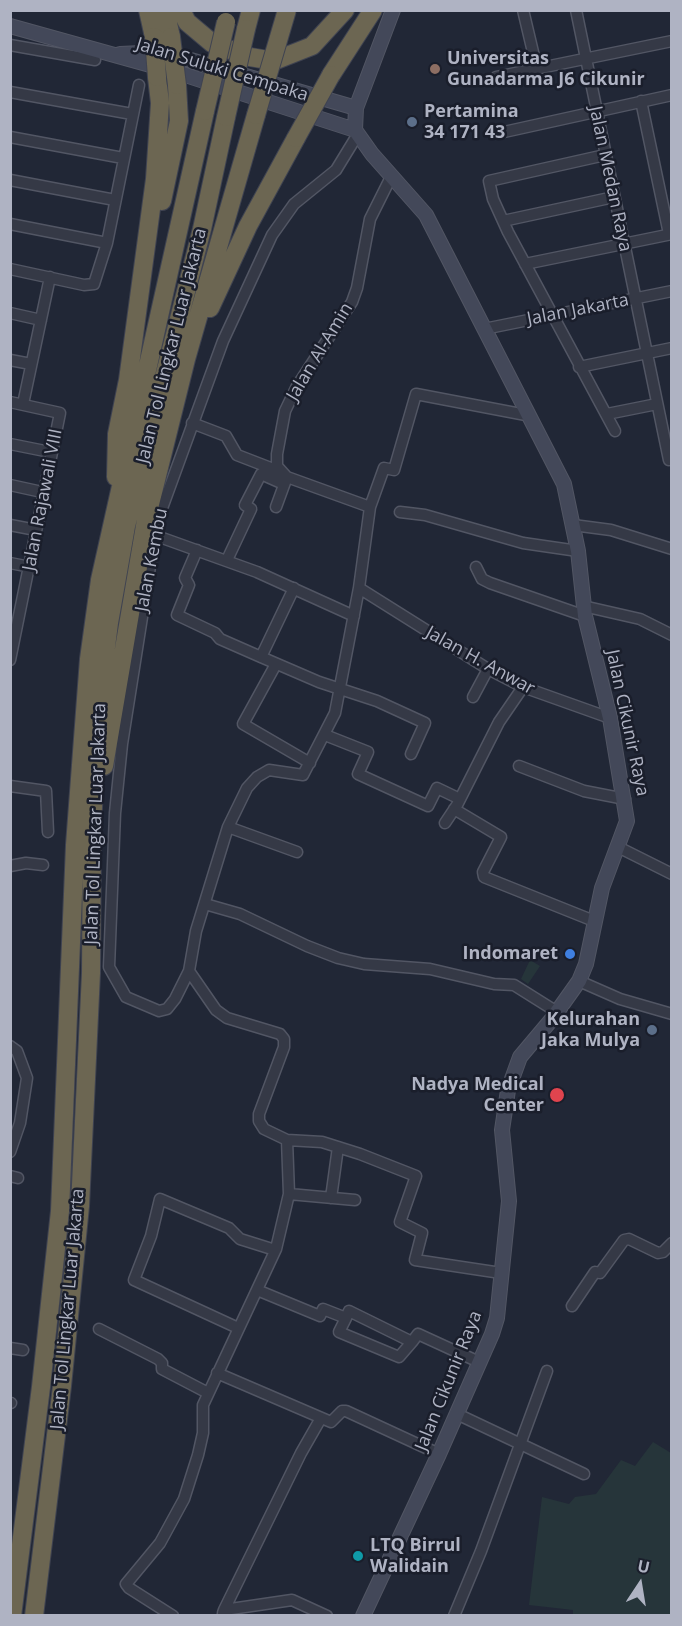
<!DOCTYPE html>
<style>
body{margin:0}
#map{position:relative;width:682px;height:1626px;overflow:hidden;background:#212736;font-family:"Open Sans",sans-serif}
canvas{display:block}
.frame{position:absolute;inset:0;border:12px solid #afb3c3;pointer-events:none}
.north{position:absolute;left:610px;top:1554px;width:60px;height:60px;-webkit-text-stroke:4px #1a1e2b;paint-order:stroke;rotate:12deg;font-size:16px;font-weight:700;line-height:24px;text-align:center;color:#afb3c3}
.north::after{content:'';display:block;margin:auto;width:21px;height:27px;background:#afb3c3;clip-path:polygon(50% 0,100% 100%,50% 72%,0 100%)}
</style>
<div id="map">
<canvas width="682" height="1626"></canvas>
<div class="frame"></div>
<div class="north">U</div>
</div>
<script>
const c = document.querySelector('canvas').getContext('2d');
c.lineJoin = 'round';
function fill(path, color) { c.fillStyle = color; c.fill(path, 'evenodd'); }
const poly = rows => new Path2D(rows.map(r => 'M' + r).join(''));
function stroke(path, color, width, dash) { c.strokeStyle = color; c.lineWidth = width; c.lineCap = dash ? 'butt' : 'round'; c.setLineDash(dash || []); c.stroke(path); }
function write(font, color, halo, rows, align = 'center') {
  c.font = font + ' "Open Sans",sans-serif'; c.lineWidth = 5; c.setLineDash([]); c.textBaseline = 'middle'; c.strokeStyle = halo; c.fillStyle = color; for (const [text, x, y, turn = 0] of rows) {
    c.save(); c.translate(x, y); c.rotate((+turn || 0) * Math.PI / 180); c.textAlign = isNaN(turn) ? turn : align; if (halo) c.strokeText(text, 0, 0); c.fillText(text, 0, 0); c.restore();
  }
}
fill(poly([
 [530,960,540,966,528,984,521,979],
 [653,1442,671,1453,671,1615,573,1615,573,1610,529,1605,542,1497,569,1504,575,1497,596,1494,621,1460,635,1466]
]), '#26353a');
const street = poly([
 [523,10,537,69],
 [576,10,669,460],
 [10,45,95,60],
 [496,77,672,41],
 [10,92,132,114],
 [641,101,669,234],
 [504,132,672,95],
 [358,134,336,170,294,204,272,235,223,341,157,522,122,744,115,813,109,967,126,997,159,1011,167,1009,175,999,189,971,196,931,228,827,247,788,257,777,269,770,303,775,335,713,359,588,370,507,384,468,394,470,416,394,526,415],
 [10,137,123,158],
 [605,155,489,181,493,199,508,232,615,431],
 [10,180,115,200],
 [503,221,614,197],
 [10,224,107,243],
 [525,264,672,234],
 [10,269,84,285,94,284,107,243,139,85],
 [10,313,41,320],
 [484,329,672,291],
 [10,360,31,364],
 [579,367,672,348],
 [10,402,60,413,10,660],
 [23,404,50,277],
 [607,414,657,404],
 [192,423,226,436,237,455,281,472],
 [10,444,50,452],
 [10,485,42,492],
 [276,507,287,477],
 [370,507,287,477,277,466,277,454,285,411,297,386,352,302,357,288,370,219,391,177],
 [400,512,425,515,523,543,578,551],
 [10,525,36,530],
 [573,525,611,530,672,549],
 [154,535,257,572,354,616],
 [197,550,185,578,189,585,177,615,215,633,220,639,261,657,319,682,377,701,425,723,411,754],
 [227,560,251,509,245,505,261,474,279,482,284,474],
 [10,563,30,567],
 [476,567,482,579,490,583,585,616],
 [359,588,488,669,523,687,610,718],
 [583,606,640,619,672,635],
 [261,657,294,588],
 [276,664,243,724,310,763],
 [473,697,488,669],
 [325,735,368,752,358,774,428,806,437,788,460,799],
 [519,766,584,791,625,799],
 [10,786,46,791,48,832],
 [454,809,501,837,483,872,484,877,594,921],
 [445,823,457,805,499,722,523,687],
 [228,827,297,852],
 [618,847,672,874],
 [10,866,26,863,43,865],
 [205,904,240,914,307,946,338,958,364,964,430,969,494,984,514,985,557,1012],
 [189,971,216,1010,227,1018,280,1034,284,1039,284,1047,259,1114,259,1121,264,1129,287,1140,322,1142,360,1154,416,1176,400,1222,422,1233,415,1260,501,1273],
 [579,981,620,999,672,1014],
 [10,1046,17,1051,27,1078,20,1123,10,1152],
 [10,1176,18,1178],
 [289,1194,355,1200],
 [331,1198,338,1147],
 [257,1290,320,1316,323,1309,346,1318,349,1311,412,1342,418,1334,479,1362],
 [572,1306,595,1272,600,1273,624,1240,629,1239,658,1253,663,1252,672,1243],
 [346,1318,339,1332,399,1357,412,1342],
 [238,1328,134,1280,151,1236,160,1199,229,1228,240,1239,275,1250],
 [99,1329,158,1359,162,1363,162,1369,208,1393],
 [10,1348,23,1350],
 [217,1373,331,1422,342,1411,346,1411,439,1454],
 [10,1403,11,1403],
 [457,1414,584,1474],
 [224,1610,301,1453,321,1418],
 [223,1613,224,1610,292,1600,327,1616],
 [173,1616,129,1588,126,1584,160,1543,184,1499,198,1455,203,1433,203,1405,276,1249,289,1194,287,1140],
 [454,1616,481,1551,547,1371]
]);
const secondary = poly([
 [10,26,179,73,355,130],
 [120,54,163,52,356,108],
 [363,1616,439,1454,492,1334,497,1318,509,1201,502,1130,508,1090,520,1057,552,1019,579,981,586,964,602,888,627,821,610,718,585,616,578,551,564,484,426,215,372,154,355,130,356,108,393,10]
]);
const highway = poly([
 [148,10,154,37],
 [165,10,171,37],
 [181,10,187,22,212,43,250,57,274,61,312,46,345,10],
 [246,29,251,10],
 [331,75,373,10],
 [162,201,179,121,177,85],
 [210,308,248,226,296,138],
 [116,477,117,434,128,380,155,179,160,103,157,77],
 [104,766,146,520,186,359,256,115],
 [12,1616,41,1387,60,1211,75,845,89,659,100,580,205,111],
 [34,1616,62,1386,80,1206,91,973,92,830,97,719,109,623,126,526,202,229,226,117]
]);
stroke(street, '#525664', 13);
stroke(secondary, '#525664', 16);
stroke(highway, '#3f4351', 20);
stroke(street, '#353946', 10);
stroke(secondary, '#434859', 14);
stroke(highway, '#6c6652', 18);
const highwayBridge = poly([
 [154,37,157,77],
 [171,37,177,85],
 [205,111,226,22],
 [256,115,287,10],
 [226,117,246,29],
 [296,138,331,75]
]);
stroke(highwayBridge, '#3f4351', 20, []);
stroke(highwayBridge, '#6c6652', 18);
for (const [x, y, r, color] of [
 [435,69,6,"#8d6e63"],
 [412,122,6,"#5c6f8a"],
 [570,954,6,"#3f7fe0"],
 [652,1030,6,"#5c6f8a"],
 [557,1095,8,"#e0444e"],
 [358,1556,6,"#0f9aa8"]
]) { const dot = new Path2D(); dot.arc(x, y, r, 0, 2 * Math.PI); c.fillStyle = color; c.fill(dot); stroke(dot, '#1a1e2b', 2); }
write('bold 18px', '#afb3c3', '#1a1e2b', [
 ["Universitas",447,59],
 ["Gunadarma J6 Cikunir",447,80],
 ["Pertamina",424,112],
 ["34 171 43",424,133],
 ["Indomaret",558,954,"right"],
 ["Kelurahan",640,1020,"right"],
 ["Jaka Mulya",640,1041,"right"],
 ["Nadya Medical",544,1085,"right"],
 ["Center",544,1106,"right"],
 ["LTQ Birrul",370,1546],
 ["Walidain",370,1567]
], 'left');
write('18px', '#afb3c3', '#1a1e2b', [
 ["Jalan Suluki Cempaka",222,70,17],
 ["Jalan Medan Raya",610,179,78],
 ["Jalan Jakarta",578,310,-11],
 ["Jalan Tol Lingkar Luar Jakarta",172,346,-76],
 ["Jalan Al-Amin",320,352,-59],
 ["Jalan Rajawali VIII",43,500,-79],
 ["Jalan Kembu",152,560,-79],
 ["Jalan H. Anwar",480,661,29],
 ["Jalan Cikunir Raya",627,723,78],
 ["Jalan Tol Lingkar Luar Jakarta",96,824,-88],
 ["Jalan Tol Lingkar Luar Jakarta",68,1309,-85],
 ["Jalan Cikunir Raya",449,1381,-68]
]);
</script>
